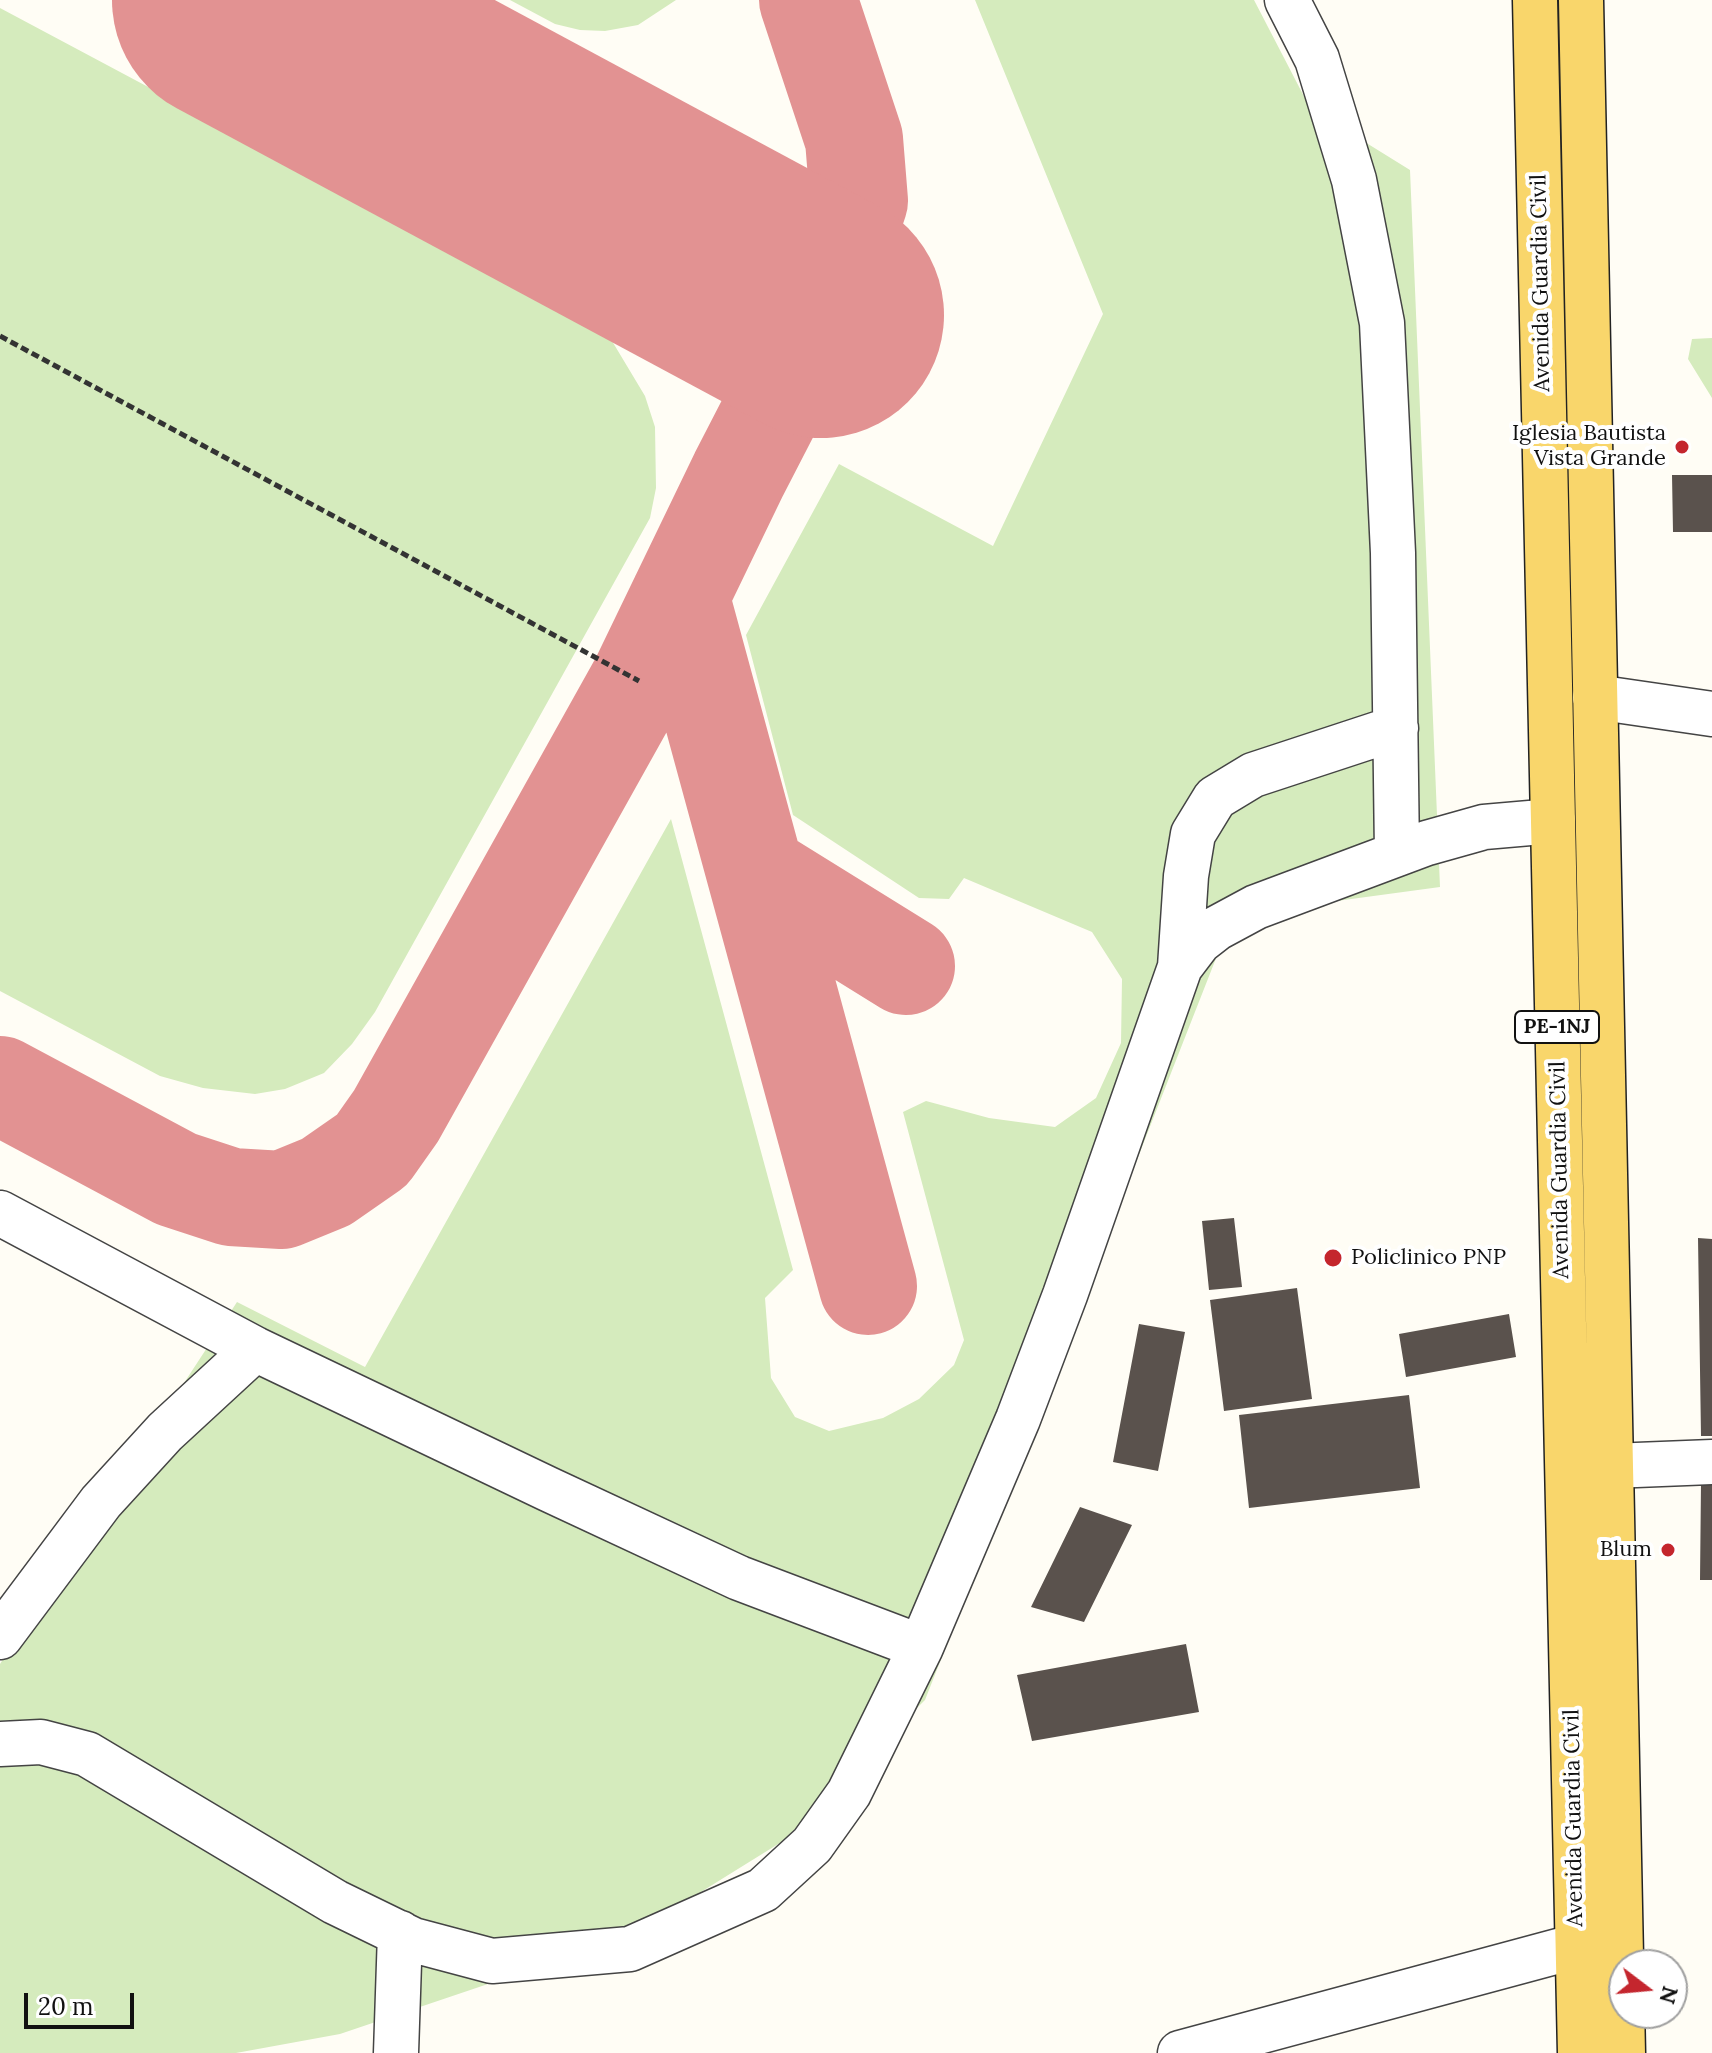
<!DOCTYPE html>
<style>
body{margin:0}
#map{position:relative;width:1712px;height:2053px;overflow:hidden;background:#fffdf5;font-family:Lora,serif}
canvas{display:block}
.north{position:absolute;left:1608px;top:1949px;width:80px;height:80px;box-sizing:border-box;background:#fff;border:2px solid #a0a0a0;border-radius:50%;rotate:106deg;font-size:22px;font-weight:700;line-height:32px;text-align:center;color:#111}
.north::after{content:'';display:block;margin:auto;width:28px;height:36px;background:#c4262e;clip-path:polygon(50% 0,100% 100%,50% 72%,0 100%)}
.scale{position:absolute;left:24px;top:1993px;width:110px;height:36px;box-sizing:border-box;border:4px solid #111;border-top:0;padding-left:10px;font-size:24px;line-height:28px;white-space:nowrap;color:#111;-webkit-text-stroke:6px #fff;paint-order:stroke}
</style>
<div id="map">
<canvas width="1712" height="2053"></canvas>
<div class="north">N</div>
<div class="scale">20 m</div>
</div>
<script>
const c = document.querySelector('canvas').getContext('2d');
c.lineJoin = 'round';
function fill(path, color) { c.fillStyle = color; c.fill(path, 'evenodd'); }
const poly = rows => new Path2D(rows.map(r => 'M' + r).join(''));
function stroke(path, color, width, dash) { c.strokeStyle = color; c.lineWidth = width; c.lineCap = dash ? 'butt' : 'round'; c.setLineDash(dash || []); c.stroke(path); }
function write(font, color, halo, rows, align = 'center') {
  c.font = font + ' Lora,serif'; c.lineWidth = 8; c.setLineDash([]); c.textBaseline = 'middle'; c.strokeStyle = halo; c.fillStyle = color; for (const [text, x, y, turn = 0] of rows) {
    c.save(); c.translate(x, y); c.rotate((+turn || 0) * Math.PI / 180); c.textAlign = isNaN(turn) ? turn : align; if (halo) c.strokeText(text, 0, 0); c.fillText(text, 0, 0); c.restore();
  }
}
fill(poly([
 [510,0,676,0,638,25,605,31,580,30,555,24],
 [975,0,1254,0,1310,108,1410,170,1440,887,1233,915,925,1700,783,1841,630,1936,340,2034,236,2053,0,2053,0,1664,237,1302,365,1367,671,819,793,1270,765,1298,771,1378,795,1417,829,1431,883,1418,919,1399,954,1365,964,1340,903,1112,926,1101,989,1118,1055,1127,1096,1098,1121,1043,1122,979,1092,932,964,878,949,899,919,898,793,815,746,635,839,464,993,546,1103,314],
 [0,8,606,331,645,396,655,427,656,488,650,518,375,1012,352,1044,324,1073,285,1089,255,1094,203,1088,160,1076,0,991],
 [1712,338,1712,398,1688,359,1692,339]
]), '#d5ebbd');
stroke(poly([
 [680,596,868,1286],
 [756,873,906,966],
 [0,1085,176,1179,231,1197,282,1200,326,1182,372,1150,396,1116,639,681,739,474,821,315,859,201,854,139,808,0]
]), '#e29292', 98);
stroke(poly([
 [235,0,821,315]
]), '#e29292', 246);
fill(poly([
 [1672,475,1712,475,1712,532,1673,532],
 [1234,1218,1242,1287,1209,1290,1202,1221],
 [1698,1238,1712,1239,1712,1436,1701,1436],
 [1297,1288,1312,1399,1224,1411,1210,1300],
 [1509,1314,1516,1357,1406,1377,1399,1334],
 [1139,1324,1185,1332,1158,1471,1113,1462],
 [1409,1395,1420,1488,1249,1508,1239,1415],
 [1701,1483,1712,1484,1712,1580,1700,1580],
 [1080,1507,1132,1525,1084,1622,1031,1607],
 [1186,1644,1199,1712,1032,1741,1017,1675]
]), '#5a524d');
const minor = poly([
 [1287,0,1317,59,1354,180,1382,323,1393,553,1397,854],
 [1595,697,1712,714],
 [1180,967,1186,876,1193,834,1215,798,1253,775,1396,728],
 [0,1213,255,1349,548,1489,739,1578,921,1647],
 [1611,1466,1712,1462],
 [0,1637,101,1502,165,1432,255,1349],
 [0,1744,41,1742,87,1754,335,1902,413,1940,492,1961,630,1949,763,1890,812,1845,849,1793,921,1647,1018,1419,1065,1295,1180,967,1199,942,1217,928,1256,907,1427,843,1484,827,1553,821],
 [396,2053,400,1933],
 [1180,2053,1614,1936]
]);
const major = poly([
 [1535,0,1580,2053],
 [1581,0,1623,2053]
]);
stroke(minor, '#444', 47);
stroke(major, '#222', 47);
stroke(poly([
 [0,336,639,681]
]), '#333', 5, [8, 4]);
stroke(minor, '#fff', 44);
stroke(major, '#f9d66b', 44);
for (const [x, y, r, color] of [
 [1682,447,8,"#c4262e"],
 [1333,1258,10,"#c4262e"],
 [1668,1550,8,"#c4262e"]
]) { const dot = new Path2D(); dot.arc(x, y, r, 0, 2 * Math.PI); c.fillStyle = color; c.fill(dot); stroke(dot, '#fff', 3); }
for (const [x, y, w] of [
 [1557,1027,84]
]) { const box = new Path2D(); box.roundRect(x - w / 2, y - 16, w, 32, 6); c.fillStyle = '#fff'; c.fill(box); stroke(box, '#111', 2); }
write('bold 20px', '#111', null, [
 ["PE-1NJ",1557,1027]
]);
write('22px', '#111', '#fff', [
 ["Avenida Guardia Civil",1541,283,-91],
 ["Avenida Guardia Civil",1560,1170,-91],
 ["Avenida Guardia Civil",1574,1818,-91]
]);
write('22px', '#111', '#fff', [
 ["Iglesia Bautista",1666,434],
 ["Vista Grande",1666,459],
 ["Policlinico PNP",1351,1258,"left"],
 ["Blum",1652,1550]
], 'right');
</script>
